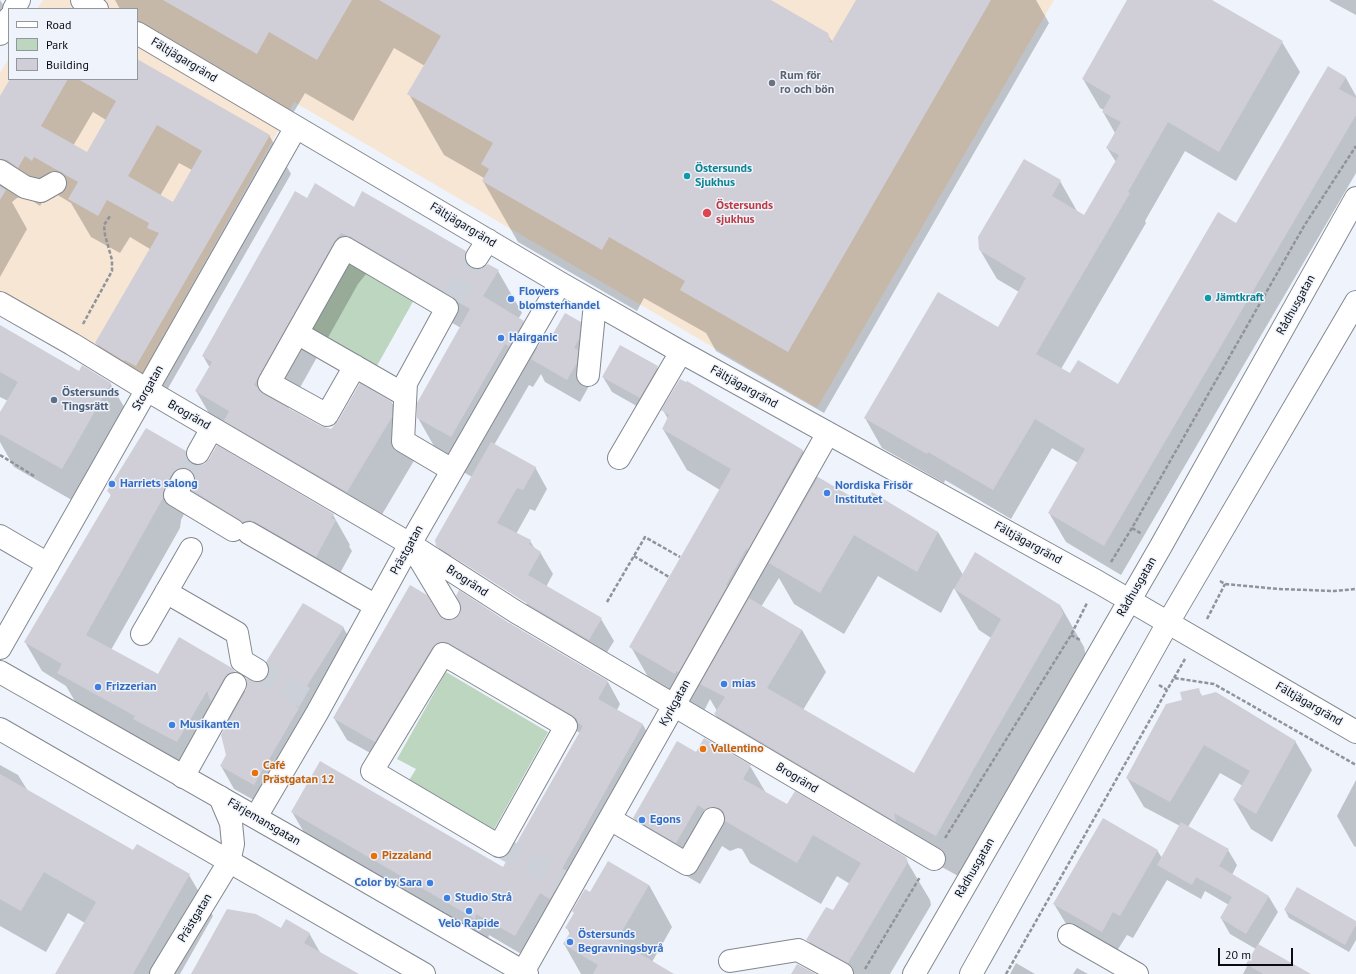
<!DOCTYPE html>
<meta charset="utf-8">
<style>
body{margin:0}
#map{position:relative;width:1356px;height:974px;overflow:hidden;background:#eef3fc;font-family:"PT Sans",sans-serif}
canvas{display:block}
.legend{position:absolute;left:8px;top:8px;width:130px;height:72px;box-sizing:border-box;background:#eef3fc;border:1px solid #93979d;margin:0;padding:5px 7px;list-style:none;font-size:12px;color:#0a0c0f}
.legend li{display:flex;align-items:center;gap:8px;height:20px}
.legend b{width:20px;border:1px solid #93979d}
.scale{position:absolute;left:1218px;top:948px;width:75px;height:18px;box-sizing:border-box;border:2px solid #0a0c0f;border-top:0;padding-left:5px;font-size:12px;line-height:14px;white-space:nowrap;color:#0a0c0f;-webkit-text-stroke:3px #eef3fc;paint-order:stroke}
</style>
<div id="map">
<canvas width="1356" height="974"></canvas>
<ul class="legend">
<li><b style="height:5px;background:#fff"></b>Road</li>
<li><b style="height:11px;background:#bdd6bf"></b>Park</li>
<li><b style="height:11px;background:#d0cfd8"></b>Building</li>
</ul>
<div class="scale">20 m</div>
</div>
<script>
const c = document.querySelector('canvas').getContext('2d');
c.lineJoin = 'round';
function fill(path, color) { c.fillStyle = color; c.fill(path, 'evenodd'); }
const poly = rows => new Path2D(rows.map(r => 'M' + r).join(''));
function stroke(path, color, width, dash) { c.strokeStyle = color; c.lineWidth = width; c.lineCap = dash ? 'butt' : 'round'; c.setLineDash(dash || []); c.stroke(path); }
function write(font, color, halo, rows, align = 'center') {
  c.font = font + ' "PT Sans",sans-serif'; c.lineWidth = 3; c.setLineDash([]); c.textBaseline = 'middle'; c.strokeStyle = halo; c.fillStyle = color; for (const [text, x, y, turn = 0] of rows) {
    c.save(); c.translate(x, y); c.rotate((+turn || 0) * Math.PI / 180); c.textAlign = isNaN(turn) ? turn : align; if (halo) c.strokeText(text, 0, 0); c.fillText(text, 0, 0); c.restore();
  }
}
fill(poly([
 [43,0,1054,0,817,408,294,102,139,380,0,298,0,73,9,58,9,79,137,79,137,9,37,9]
]), '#f7e6d4');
fill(poly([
 [352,263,415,298,374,371,313,330,311,324,345,266],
 [446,672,548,732,493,831,408,782,416,769,397,759]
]), '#bdd6bf');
fill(poly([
 [0,0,9,14,9,30,0,45],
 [115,0,769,0,827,34,833,43,857,0,1036,0,1049,23,824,413,716,351,706,333,644,298,637,311,518,242,483,181,484,178,444,155,409,94,425,66,394,48,353,121,305,93,292,115,137,25,137,9,120,9],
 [1128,0,1210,0,1282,42,1300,72,1236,181,1185,151,1145,221,1146,223,1061,369,1071,375,1118,385,1236,224,1328,68,1346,78,1356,96,1356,173,1121,575,1066,542,1049,513,1078,463,1052,448,1011,519,945,480,944,483,882,448,865,418,998,328,1019,292,997,279,980,250,1060,181,1077,211,1085,216,1116,162,1107,148,1115,133,1103,112,1104,110,1100,108,1083,79],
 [1330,0,1356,0,1356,15,1330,1],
 [137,60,269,135,291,174,159,404,118,382,96,343,150,249,130,237,120,253,91,237,71,203,56,194,54,198,47,194,40,206,30,199,24,197,17,198,12,202,27,229,0,277,0,98,11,79,137,79],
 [93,112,106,120,87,154,73,146],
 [179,163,192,170,173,203,160,196],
 [307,200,355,208,465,252,476,270,483,269,488,265,498,271,522,313,518,319,523,322,538,348,551,339,580,322,593,346,589,386,580,402,545,382,541,374,533,387,529,385,494,445,535,467,547,489,535,511,530,509,516,534,530,541,535,549,540,552,553,574,546,587,601,619,614,641,601,662,450,568,437,545,472,477,442,460,418,418,461,328,376,279,366,274,358,284,288,409,321,427,332,431,392,403,416,445,415,459,371,533,220,432,196,391,210,368,203,356],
 [451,554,527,603,526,605,451,556],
 [0,326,79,373,110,383,133,422,84,507,14,467,0,442,0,414,8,401,0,397],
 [621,346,657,367,666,382,649,413,612,392,603,377],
 [687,383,803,451,818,478,864,506,938,532,963,575,1060,605,1084,647,1086,657,960,877,739,756,715,714,717,711,710,699,703,713,655,689,631,647,720,490,687,470,663,429,668,419,663,410],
 [878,576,941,613,954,588,979,630,991,638,915,774,803,710,826,672,802,630,761,607,779,578,794,604,844,634],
 [185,451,193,465,333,515,350,545,349,546,352,551,333,586,261,552,210,520,189,504,181,520,180,528,111,650,158,676,231,669,235,672,246,692,257,684,264,682,343,627,356,650,268,808,234,789,221,766,228,755,226,727,224,722,194,771,151,749,148,743,76,703,66,686,42,671,25,642,111,496,109,491],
 [442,620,449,621,509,623,608,682,620,704,617,710,643,725,655,747,528,958,489,935,488,940,305,834,292,812,503,868,580,733,463,665,457,663,445,670,388,763,347,740,334,718],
 [1198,689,1202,696,1295,741,1312,770,1272,842,1251,829,1234,800,1243,786,1220,773,1188,827,1228,850,1237,865,1232,875,1269,897,1278,912,1258,945,1309,974,1243,974,1256,949,1230,934,1221,918,1229,905,1205,891,1201,899,1167,880,1133,938,1127,935,1115,954,1068,927,1054,904,1157,850,1162,858,1180,826,1144,807,1127,778,1183,701],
 [696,753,750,766,766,793,787,805,905,858,930,900,931,905,890,974,827,974,808,940,833,912,850,884,837,876,821,904,750,863,742,849,738,848,730,851,722,846,700,884,658,859,634,818],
 [0,765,18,775,28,791,134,851,189,875,213,916,180,974,56,974,85,923,68,913,46,952,0,926],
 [1356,780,1356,847,1354,846,1337,816],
 [649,885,672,927,652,962,672,974,581,974,564,944,570,934,567,928,575,914,573,911,590,893],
 [1285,910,1356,922,1356,940,1349,952,1289,918],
 [282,929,309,933,321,954,357,974,191,974],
 [1016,963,1035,974,1010,974],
 [1077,968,1088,974,1073,974]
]), '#0003');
fill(poly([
 [163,0,352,0,317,60,269,32,257,54],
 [379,0,771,0,828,33,831,43,856,0,991,0,788,352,680,290,685,281,609,237,602,250,482,181,489,169,481,164,493,143,407,94,441,36],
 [1127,0,1212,0,1283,41,1219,152,1168,122,1128,192,1130,193,1036,354,1070,373,1078,360,1118,384,1218,212,1236,223,1328,66,1346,77,1339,89,1356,98,1356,115,1104,546,1048,513,1085,449,1035,419,993,490,928,452,927,454,864,418,938,292,998,327,1026,278,979,250,978,237,1024,159,1061,180,1052,196,1084,215,1119,155,1106,148,1121,122,1102,112,1111,96,1082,79],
 [137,59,270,135,136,366,124,360,124,361,95,343,159,233,147,228,149,223,107,200,98,216,68,199,78,182,34,157,32,161,25,156,18,168,7,160,0,159,0,96,10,79,68,79,41,126,87,152,116,101,78,79,137,79],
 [157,125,202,151,173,202,128,176],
 [315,183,354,207,362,191,466,251,465,257,466,262,471,268,477,269,482,268,488,264,499,270,483,296,524,321,509,347,505,344,451,437,417,418,417,403,470,309,458,302,453,297,351,237,341,233,334,242,254,385,257,387,263,394,321,426,331,429,338,421,360,383,392,402,392,417,347,492,224,421,229,411,195,391,212,362,202,356,295,191,307,198],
 [0,186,6,190,0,200],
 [565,313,581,322,579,339,574,348,578,350,577,363,567,380,531,359,545,334,551,337],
 [0,325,79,371,82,365,111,383,62,469,0,434,0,412,18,382,0,372],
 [620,345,658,366,640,398,602,377],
 [680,379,686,382,687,381,803,450,748,550,746,549,726,585,727,586,679,672,676,671,675,674,629,647,731,469,662,429,669,415,661,410],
 [146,428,186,451,188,460,192,464,198,465,204,464,209,459,217,445,334,514,331,518,336,520,316,557,255,522,250,520,243,522,192,490,195,479,193,473,189,469,182,468,176,470,172,474,164,489,163,498,86,635,158,674,179,637,232,668,235,672,229,673,224,678,211,702,207,691,177,742,133,719,135,716,57,673,62,664,24,642,111,495,107,491],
 [491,442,536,467,523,490,517,488,497,523,531,540,529,544,541,552,528,575,602,618,589,640,523,601,436,546,435,540],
 [818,477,864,504,872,492,938,532,917,572,854,535,820,593,769,563],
 [975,552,1060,605,1063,614,992,737,936,836,894,813,896,822,714,714,725,697,700,684,749,598,802,630,767,688,914,773,1001,619,954,589],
 [410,585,427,595,439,615,443,619,449,620,456,618,460,614,461,607,456,596,459,590,509,623,608,681,598,699,643,724,559,874,563,876,550,899,540,893,515,936,476,914,475,919,291,812,320,761,503,867,583,726,578,723,577,719,572,715,449,643,444,642,437,643,432,648,375,742,333,718],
 [303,603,344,627,295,705,299,708,254,785,220,766,226,755,221,735,246,690,247,684,246,678,257,682,263,681,267,677,269,670,266,662],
 [1199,688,1201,696,1216,692,1296,741,1256,814,1233,800,1250,771,1204,745,1170,802,1126,778,1166,704,1182,700,1180,692],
 [704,738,751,765,743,779,787,804,795,791,906,857,908,862,848,963,806,940,826,907,833,910,861,863,813,835,797,863,725,821,724,812,719,808,713,807,705,810,698,805,676,843,633,818,677,741,696,752],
 [0,774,133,850,137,844,190,874,133,974,55,974,96,902,44,872,21,911,0,899],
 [1103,818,1158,850,1120,916,1113,912,1102,932,1053,904],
 [1181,822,1229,849,1219,866,1269,896,1246,934,1220,918,1232,897,1196,877,1192,885,1157,865],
 [608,861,649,885,617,940,674,974,593,974,598,965,563,944,571,931,565,928,574,913,572,911,585,889,590,892],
 [1297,887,1356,921,1356,925,1345,945,1284,910],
 [227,909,256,914,281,928,286,919,310,933,304,943,359,974,191,974],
 [1258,944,1311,974,1263,974,1246,964],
 [797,964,816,974,791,974]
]), '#d0cfd8');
stroke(poly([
 [453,299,477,257],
 [183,480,198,453],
 [257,670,307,699],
 [499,846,573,887]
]), '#ccd0d8', 22, [22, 11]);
const minor = poly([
 [82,0,97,9],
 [14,9,19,0],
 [137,33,560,283,681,352,1098,582,1356,732],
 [0,34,9,18],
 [0,171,25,187,41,191,55,183],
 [477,257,488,240],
 [0,303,72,344,147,390,410,544,516,612,934,859],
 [297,333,405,395],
 [355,366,327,415,269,383,345,248,447,308,406,383,403,441,452,470],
 [588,375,595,303],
 [198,453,212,428],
 [619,458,681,352],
 [183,480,175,495,233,530],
 [249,533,376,606],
 [0,536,48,564],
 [413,548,449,608],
 [166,592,237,633,242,661,257,670],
 [142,634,191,549],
 [0,648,296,127],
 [443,654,566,726,499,846,372,771,443,654],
 [183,777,235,684],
 [256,817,317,713,410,544,560,283],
 [610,819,687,864,713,819],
 [1069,935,1137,974],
 [730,961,798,950,842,974],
 [161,974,229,862,233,844,231,823,220,797],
 [522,974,828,433]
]);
const major = poly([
 [0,672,288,836,527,974],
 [0,729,424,974],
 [914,974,1161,546,1356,198],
 [971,974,1169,621,1356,302]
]);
stroke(minor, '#838890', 24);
stroke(major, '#838890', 24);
stroke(poly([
 [83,324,112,271,112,260,105,235,104,225,110,216],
 [0,455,34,476],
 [1132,528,1142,534],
 [634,556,669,577],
 [1111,562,1132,528,1304,226,1356,146],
 [1220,581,1225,584,1279,589,1334,591,1356,589],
 [607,602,645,537,680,557],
 [1207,619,1225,584],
 [1071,635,1080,640],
 [1174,678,1185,659],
 [1159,685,1167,690,1174,678,1214,684,1356,765],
 [945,838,1071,635,1087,603],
 [865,969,920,877],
 [1006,974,1167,690]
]), '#90939a', 2.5, [4, 2]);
stroke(minor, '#fff', 22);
stroke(major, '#fff', 22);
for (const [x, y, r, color] of [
 [772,83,4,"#6b7280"],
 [687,176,4,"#0f9aa8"],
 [707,213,5,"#e0444e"],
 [1208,298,4,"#0f9aa8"],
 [511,299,4,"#3f7fe0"],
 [501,338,4,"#3f7fe0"],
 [54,400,4,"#5c6f8a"],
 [112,484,4,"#3f7fe0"],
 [827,493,4,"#3f7fe0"],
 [724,684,4,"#3f7fe0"],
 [98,687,4,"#3f7fe0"],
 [172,725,4,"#3f7fe0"],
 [703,749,4,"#e8710a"],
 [255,773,4,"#e8710a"],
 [642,820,4,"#3f7fe0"],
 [374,856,4,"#e8710a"],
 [430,883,4,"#3f7fe0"],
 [447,898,4,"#3f7fe0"],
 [469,911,4,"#3f7fe0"],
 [570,942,4,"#3f7fe0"]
]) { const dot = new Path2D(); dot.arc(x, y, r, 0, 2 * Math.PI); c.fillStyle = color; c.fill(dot); stroke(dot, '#eef3fc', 1.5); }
write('12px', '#0a0c0f', '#eef3fc', [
 ["Fältjägargränd",184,60,31],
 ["Fältjägargränd",463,225,31],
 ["Rådhusgatan",1296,305,-61],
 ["Fältjägargränd",744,387,29],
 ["Storgatan",148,388,-60],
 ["Brogränd",189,415,30],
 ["Fältjägargränd",1028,543,29],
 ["Prästgatan",407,550,-61],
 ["Brogränd",467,581,33],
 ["Rådhusgatan",1137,587,-60],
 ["Kyrkgatan",675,703,-61],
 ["Fältjägargränd",1309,704,30],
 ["Brogränd",797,778,31],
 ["Färjemansgatan",264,822,30],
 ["Rådhusgatan",975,868,-60],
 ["Prästgatan",195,918,-59]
]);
write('bold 12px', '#5b616d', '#eef3fc', [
 ["Rum för",780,76],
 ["ro och bön",780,90]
], 'left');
write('bold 12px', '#0d838f', '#eef3fc', [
 ["Östersunds",695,169],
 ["Sjukhus",695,183],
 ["Jämtkraft",1216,298]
], 'left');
write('bold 12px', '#be3a42', '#eef3fc', [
 ["Östersunds",716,206],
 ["sjukhus",716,220]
], 'left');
write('bold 12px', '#366cbe', '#eef3fc', [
 ["Flowers",519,292],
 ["blomsterhandel",519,306],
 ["Hairganic",509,338],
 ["Harriets salong",120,484],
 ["Nordiska Frisör",835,486],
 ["Institutet",835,500],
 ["mias",732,684],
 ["Frizzerian",106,687],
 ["Musikanten",180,725],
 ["Egons",650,820],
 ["Color by Sara",422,883,"right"],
 ["Studio Strå",455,898],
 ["Velo Rapide",469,924,"center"],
 ["Östersunds",578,935],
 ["Begravningsbyrå",578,949]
], 'left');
write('bold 12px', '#4e5e75', '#eef3fc', [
 ["Östersunds",62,393],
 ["Tingsrätt",62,407]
], 'left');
write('bold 12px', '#c56008', '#eef3fc', [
 ["Vallentino",711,749],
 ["Café",263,766],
 ["Prästgatan 12",263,780],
 ["Pizzaland",382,856]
], 'left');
</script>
